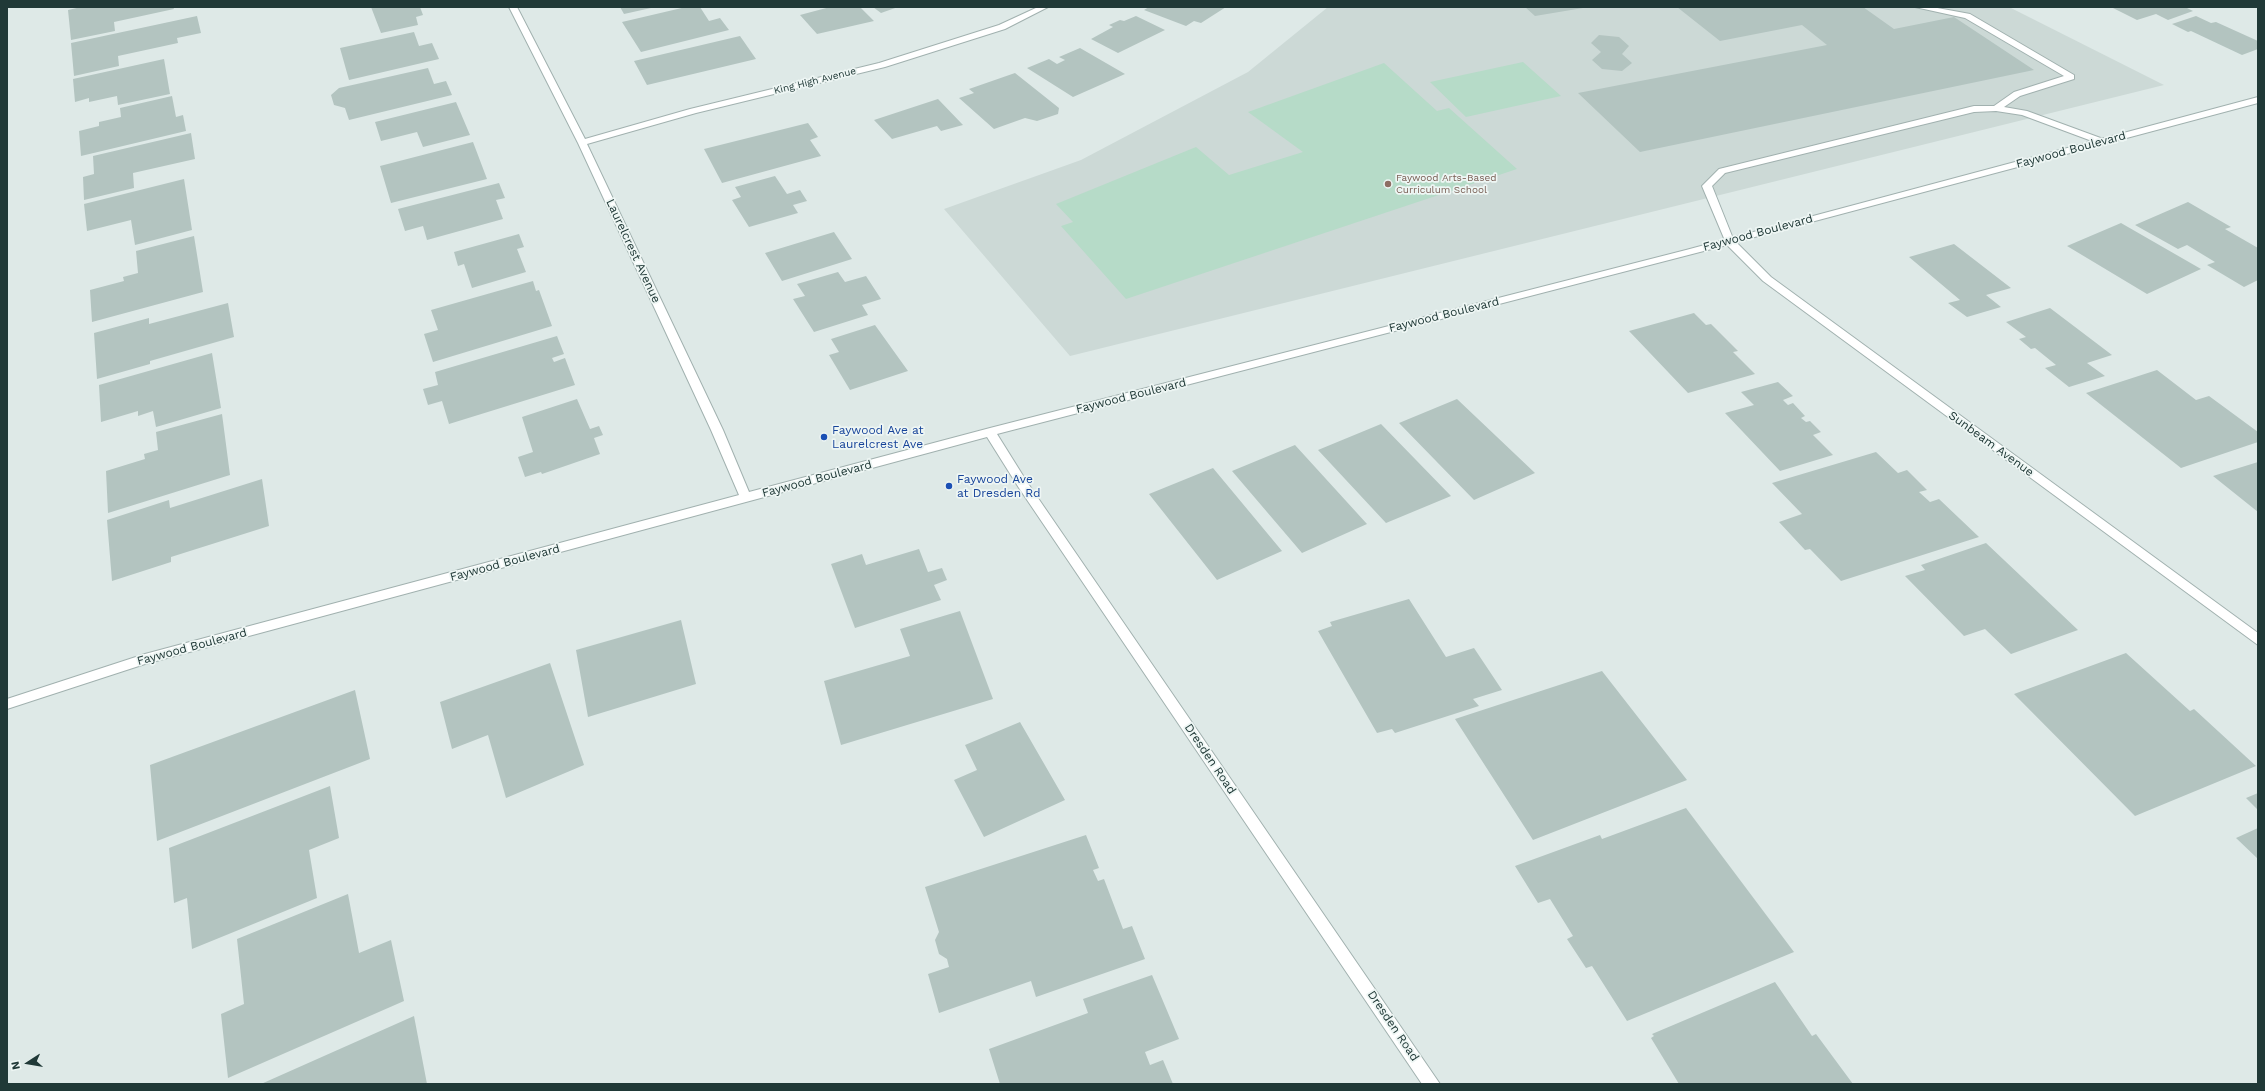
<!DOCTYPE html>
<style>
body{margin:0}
#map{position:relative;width:2265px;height:1091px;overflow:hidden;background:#dee9e7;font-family:"Work Sans",sans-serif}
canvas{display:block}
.frame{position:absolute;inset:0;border:8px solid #203937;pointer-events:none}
.north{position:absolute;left:8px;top:1043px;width:40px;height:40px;-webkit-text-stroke:3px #eef6f4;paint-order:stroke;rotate:258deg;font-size:11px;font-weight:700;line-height:16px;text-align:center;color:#203937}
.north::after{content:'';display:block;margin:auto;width:14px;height:18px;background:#203937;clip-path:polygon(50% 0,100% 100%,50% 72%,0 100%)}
</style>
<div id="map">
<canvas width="2265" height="1091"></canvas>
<div class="frame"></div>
<div class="north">N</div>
</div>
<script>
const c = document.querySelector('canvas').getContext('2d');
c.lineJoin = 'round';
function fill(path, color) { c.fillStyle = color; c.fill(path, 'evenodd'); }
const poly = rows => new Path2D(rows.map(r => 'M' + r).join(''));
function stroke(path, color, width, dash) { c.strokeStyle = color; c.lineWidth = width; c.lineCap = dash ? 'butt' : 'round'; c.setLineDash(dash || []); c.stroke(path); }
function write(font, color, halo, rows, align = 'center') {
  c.font = font + ' "Work Sans",sans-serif'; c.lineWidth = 3.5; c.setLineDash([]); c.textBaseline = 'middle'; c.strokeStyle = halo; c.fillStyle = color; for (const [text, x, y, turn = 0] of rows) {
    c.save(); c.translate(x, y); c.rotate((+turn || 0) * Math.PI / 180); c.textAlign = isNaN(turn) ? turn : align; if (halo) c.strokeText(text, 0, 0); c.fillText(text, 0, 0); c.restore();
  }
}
fill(poly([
 [1328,7,2009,7,2164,85,1070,356,944,209,1081,160,1248,72]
]), '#ccd9d6');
fill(poly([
 [1523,62,1561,96,1466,117,1430,82],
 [1384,63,1437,111,1449,108,1517,169,1126,299,1061,226,1073,222,1056,204,1196,147,1229,175,1303,152,1248,112]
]), '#b6dbc8');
fill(poly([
 [81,7,173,7,174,9,114,22,115,31,71,40,68,10],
 [371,7,420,7,423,15,416,17,418,25,381,33],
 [620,7,651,7,651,8,624,14],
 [686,7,700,7,709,21,720,18,729,30,641,52,622,22],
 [830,7,860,7,874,21,817,34,800,15],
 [873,7,898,7,881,13],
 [1149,7,1226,7,1201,23,1194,21,1186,26,1144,10],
 [1525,7,1583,7,1583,8,1535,16],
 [1677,7,1863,7,1894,29,1954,17,2034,70,1640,152,1578,93,1827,45,1802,25,1720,41],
 [2111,7,2185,7,2193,11,2168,20,2156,14,2137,20],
 [197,16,201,33,177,38,178,43,118,56,119,66,74,76,71,43],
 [1136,16,1165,30,1118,53,1091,39,1113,27,1109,25,1120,20,1124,21],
 [2196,16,2211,23,2216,22,2258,41,2258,49,2242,55,2191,31,2188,32,2172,24],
 [414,32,419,46,432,43,439,59,349,80,340,48],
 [1599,35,1619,37,1629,46,1622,54,1632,63,1622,71,1602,69,1592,60,1601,52,1591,43],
 [740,36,756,59,647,85,634,61],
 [1080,48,1125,74,1073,97,1027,68,1049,59,1057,64,1065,60,1059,57],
 [164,59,170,94,118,105,117,96,89,102,89,98,75,102,73,79],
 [428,68,434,84,446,81,452,95,349,120,345,108,334,105,331,95,339,88],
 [1015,73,1059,108,1058,114,1037,121,1025,118,994,129,959,98,974,93,969,89],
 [172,96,176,117,183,115,186,131,81,156,79,131,99,126,99,122,121,117,120,108],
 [938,99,963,125,941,131,937,126,892,139,874,120],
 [456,102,470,135,423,147,417,132,381,141,375,122],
 [808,123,818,137,810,140,821,156,722,183,704,149],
 [191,133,195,159,133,173,134,188,84,200,83,177,94,174,93,156],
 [473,142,487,179,391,203,380,166],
 [775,176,787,194,800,190,807,201,793,205,798,213,749,227,732,200,741,197,735,187],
 [184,179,192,230,135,245,131,220,87,231,84,204],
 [499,183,505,198,496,200,503,219,427,240,423,226,405,231,398,209],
 [2188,202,2231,227,2225,229,2258,248,2258,280,2244,287,2207,265,2215,262,2187,245,2178,249,2135,225],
 [2121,223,2201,269,2147,294,2067,246],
 [834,232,852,259,782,281,765,253],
 [519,234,524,247,517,249,526,272,472,288,464,264,458,266,454,252],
 [194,236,203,292,92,322,90,290,124,281,123,277,138,273,136,251],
 [1954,244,2011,288,1986,295,2001,307,1967,317,1948,303,1960,300,1909,257],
 [838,272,845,282,866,276,881,299,862,305,868,315,814,332,793,299,805,296,797,284],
 [533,281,536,291,539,290,552,326,433,362,424,334,438,330,431,310],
 [228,303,234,337,150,361,150,364,97,379,94,333,149,318,149,324],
 [2050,308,2112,355,2087,363,2105,376,2069,387,2045,368,2056,365,2035,348,2031,349,2019,339,2026,337,2006,322],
 [1694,313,1706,325,1711,324,1738,351,1733,352,1755,374,1688,393,1629,331],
 [875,325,908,371,850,390,829,355,839,352,831,339],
 [557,336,564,354,552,358,554,362,565,358,575,385,449,424,442,401,428,405,423,389,438,385,435,372],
 [212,353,221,408,156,427,153,411,138,416,138,411,101,422,99,385],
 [2157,370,2196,400,2209,396,2258,432,2258,442,2181,468,2086,393],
 [1778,382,1793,396,1783,400,1788,405,1793,403,1805,416,1801,418,1806,422,1810,421,1821,432,1813,435,1833,455,1780,471,1725,413,1754,405,1741,392],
 [577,399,590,429,599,426,603,435,594,438,600,454,542,474,541,472,525,477,518,457,533,452,522,417],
 [1457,399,1535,473,1474,500,1399,423],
 [222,414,230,475,108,513,106,471,145,459,144,454,158,450,156,432],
 [1381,424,1451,496,1386,523,1318,450],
 [1295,445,1367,524,1302,553,1232,471],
 [1876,452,1898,473,1907,470,1927,490,1919,492,1930,502,1939,499,1979,537,1841,581,1810,549,1805,550,1779,522,1802,514,1772,483],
 [2258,462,2258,512,2213,476],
 [1213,468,1282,551,1217,580,1149,494],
 [262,479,269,526,171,557,171,562,112,581,107,520,169,500,170,508],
 [1986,543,2078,630,2011,654,1985,629,1964,636,1905,576,1925,570,1921,565],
 [919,549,928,572,942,568,947,580,934,585,941,600,855,628,831,564,862,554,866,565],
 [1409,599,1446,657,1474,648,1502,690,1473,699,1479,706,1395,733,1392,729,1377,733,1318,631,1332,626,1330,622],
 [960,611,993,699,841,745,824,681,910,656,900,629],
 [681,620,696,684,588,717,576,650],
 [2126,653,2190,711,2194,709,2256,766,2135,816,2014,694],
 [550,663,584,765,506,798,488,735,452,749,440,702],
 [1602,671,1687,780,1533,840,1455,719],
 [355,690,370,759,157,841,150,765],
 [1020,722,1065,800,984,837,954,780,977,770,965,745],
 [330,786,339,838,309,850,317,898,192,949,187,898,174,903,169,848],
 [2258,793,2258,810,2246,798],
 [1686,808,1794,952,1627,1021,1592,966,1586,968,1567,939,1573,936,1550,899,1538,903,1515,866,1600,835,1602,839],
 [2258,828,2258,859,2236,838],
 [1086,835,1099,868,1093,870,1098,881,1104,879,1123,929,1132,926,1145,959,1036,997,1031,981,939,1013,928,974,949,967,947,959,939,954,935,940,939,932,925,887],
 [348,894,359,953,391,940,404,1001,228,1078,221,1014,244,1004,237,939],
 [1152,975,1179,1039,1145,1052,1150,1065,1163,1060,1173,1084,1000,1084,989,1049,1088,1013,1083,999],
 [1775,982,1812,1036,1816,1034,1853,1084,1679,1084,1651,1038,1654,1036,1652,1034],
 [414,1016,427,1084,261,1084]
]), '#b3c4c0');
const service = poly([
 [1915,7,1932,7,1970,14,2074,75,2074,79,2020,96,2004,107,2027,111,2106,140,2106,144,2100,144,2022,115,1996,111,1974,112,1725,173,1712,186,1734,241,1729,244,1726,243,1702,186,1719,169,1974,106,1994,106,2014,92,2064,76,1965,18,1915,7]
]);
const minor = poly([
 [509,7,517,7,585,139,690,109,879,63,999,25,1038,7,1048,7,1005,29,885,67,696,113,587,144,723,430,749,492,990,428,1686,250,2258,97,2258,103,1736,242,1771,277,2258,633,2258,645,1763,281,1727,245,997,434,1027,482,1440,1084,1422,1084,1019,488,987,437,145,664,7,709,7,699,145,654,739,495,711,430,578,143,509,7]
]);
stroke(service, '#a1b1af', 2);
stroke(minor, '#a1b1af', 2);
fill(service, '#fff');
fill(minor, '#fff');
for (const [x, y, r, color] of [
 [1388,184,4,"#8d6e63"],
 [824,437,4,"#1a4fb4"],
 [949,486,4,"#1a4fb4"]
]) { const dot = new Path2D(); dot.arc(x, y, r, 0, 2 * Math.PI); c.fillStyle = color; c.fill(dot); stroke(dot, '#eef6f4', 1.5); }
write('10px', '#203937', '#eef6f4', [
 ["King High Avenue",815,81,-14]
]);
write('10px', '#785e54', '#eef6f4', [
 ["Faywood Arts-Based",1396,178],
 ["Curriculum School",1396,190]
], 'left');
write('12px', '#203937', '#eef6f4', [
 ["Faywood Boulevard",2071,150,-15],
 ["Faywood Boulevard",1758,233,-15],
 ["Laurelcrest Avenue",633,251,65],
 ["Faywood Boulevard",1444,315,-14],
 ["Faywood Boulevard",1131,396,-14],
 ["Sunbeam Avenue",1991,444,36],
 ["Faywood Boulevard",817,479,-15],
 ["Faywood Boulevard",505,563,-15],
 ["Faywood Boulevard",192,647,-15],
 ["Dresden Road",1210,759,56],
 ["Dresden Road",1393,1026,56]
]);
write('12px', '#164399', '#eef6f4', [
 ["Faywood Ave at",832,430],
 ["Laurelcrest Ave",832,444],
 ["Faywood Ave",957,479],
 ["at Dresden Rd",957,493]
], 'left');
</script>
